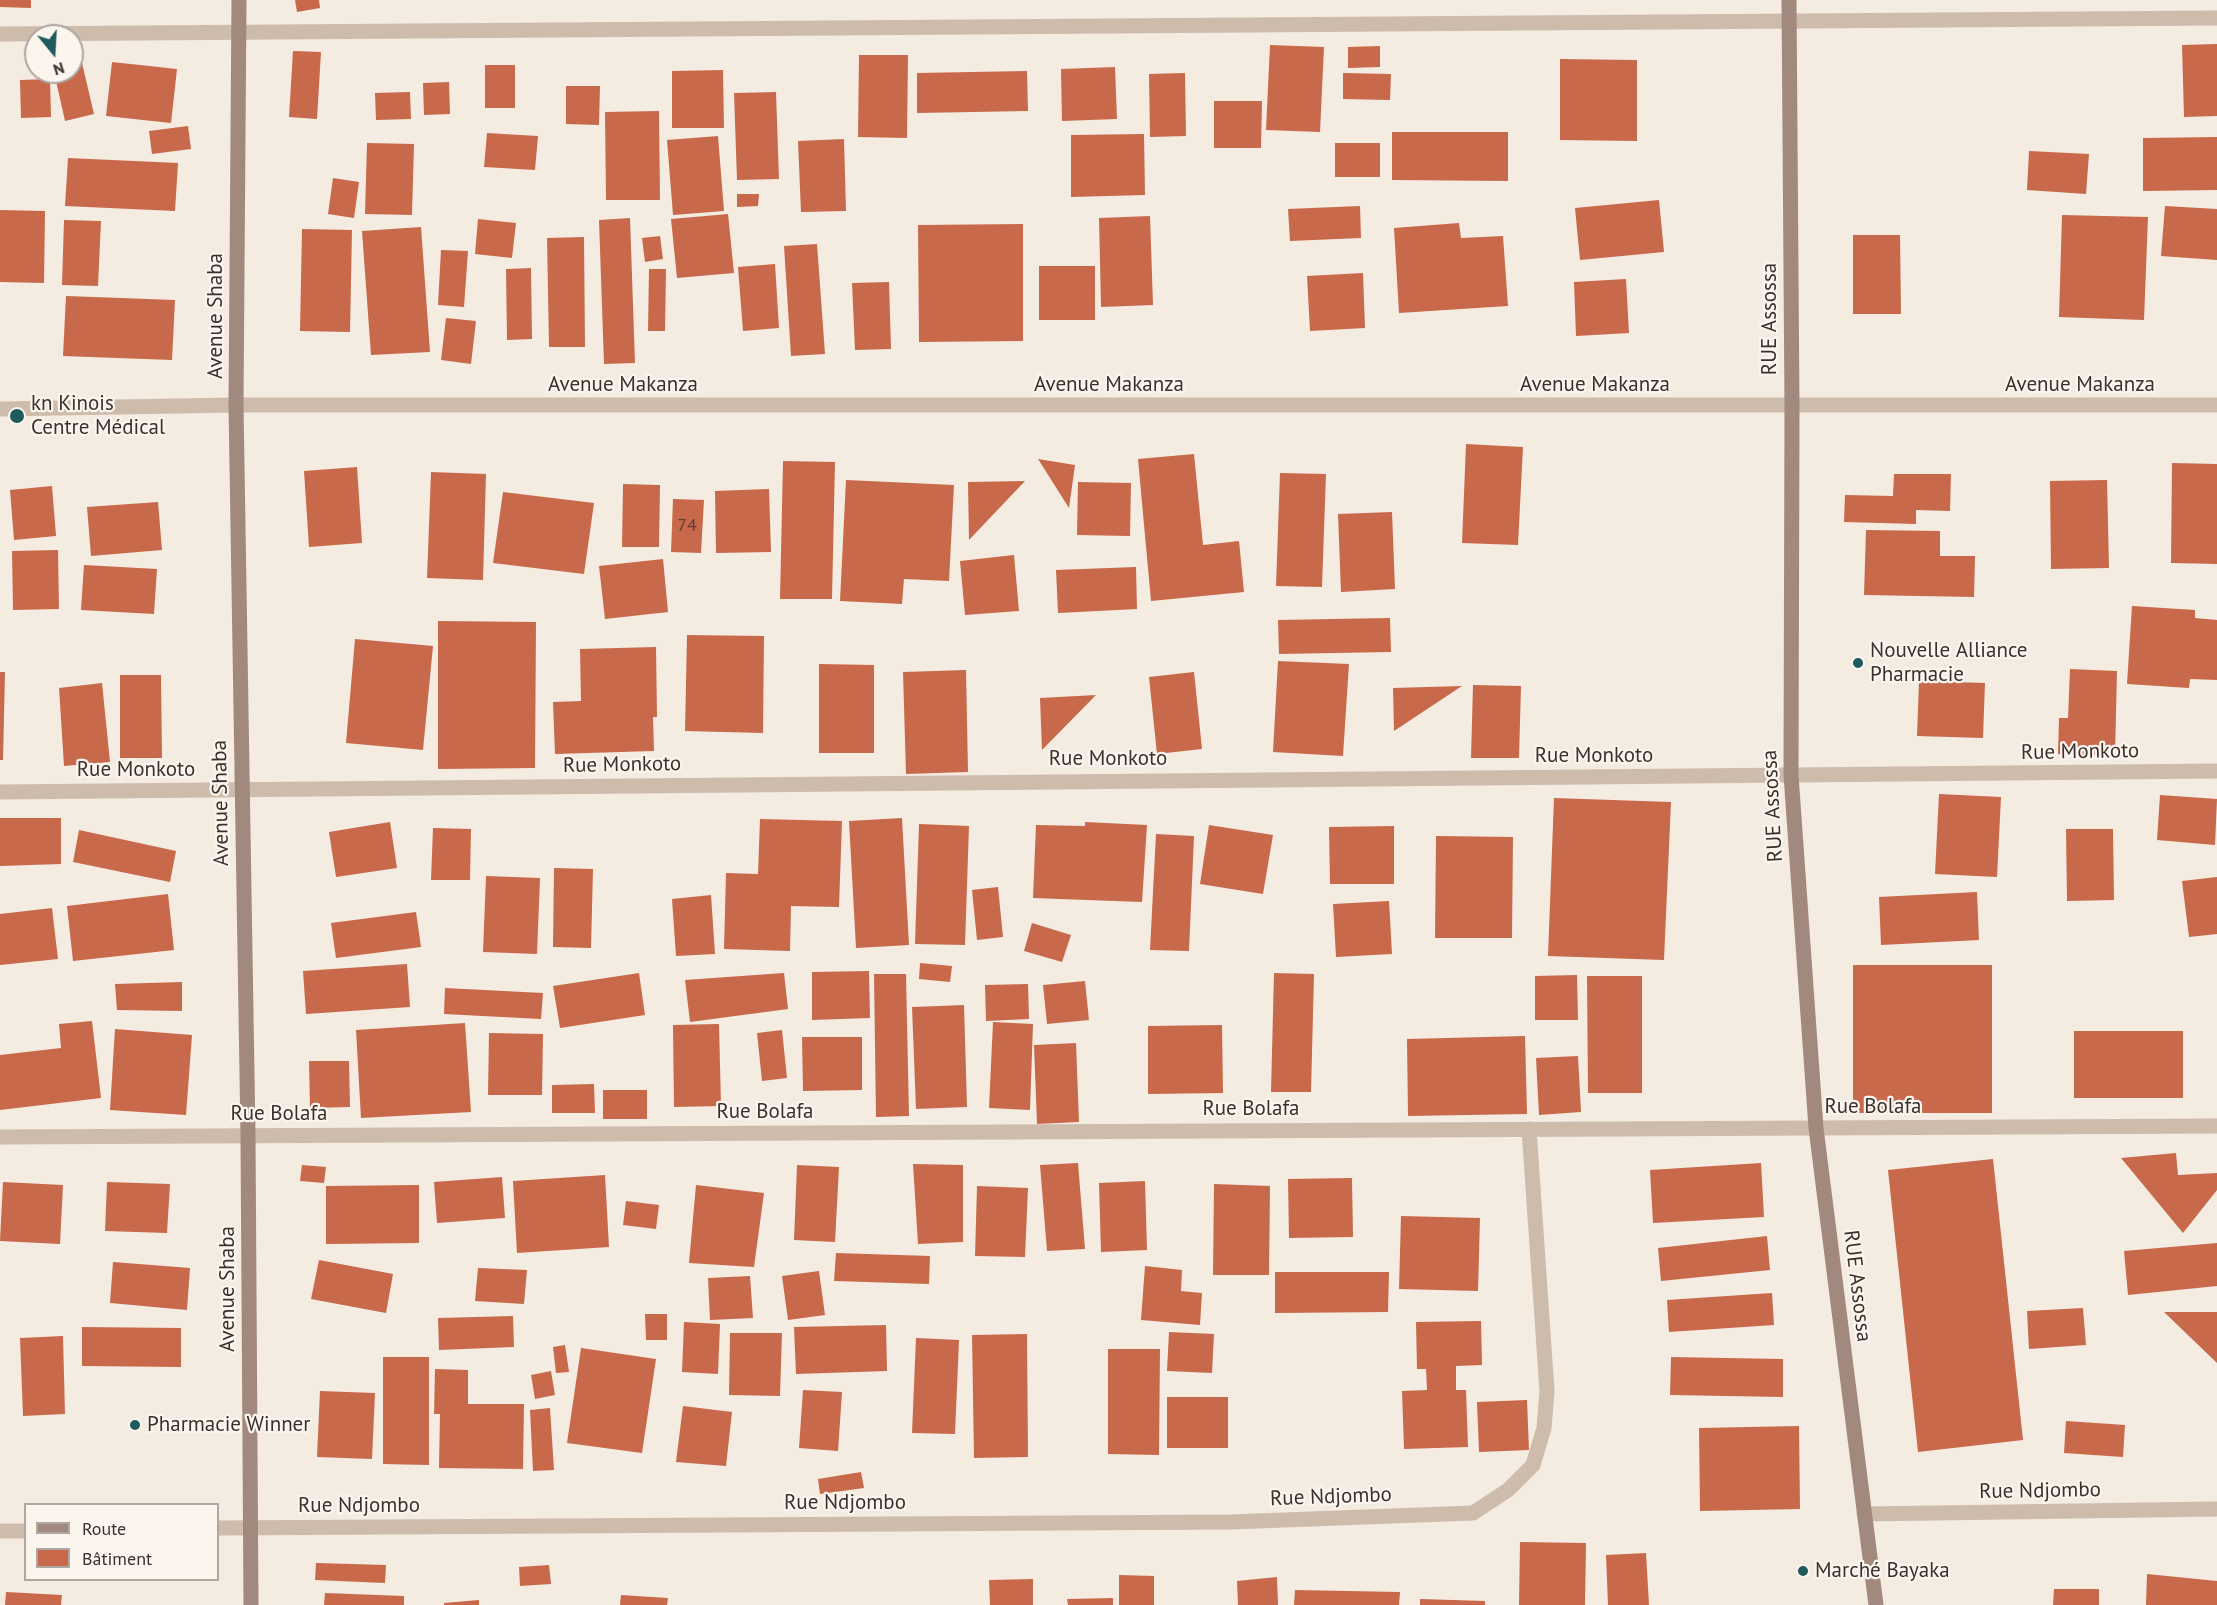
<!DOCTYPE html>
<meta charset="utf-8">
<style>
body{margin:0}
#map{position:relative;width:2217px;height:1605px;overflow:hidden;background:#f4ebe1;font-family:"PT Sans",sans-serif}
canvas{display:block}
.legend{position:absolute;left:24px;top:1503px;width:195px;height:78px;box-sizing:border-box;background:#fbf5ee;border:2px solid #aea6a0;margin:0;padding:8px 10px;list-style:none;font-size:18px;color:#3b302b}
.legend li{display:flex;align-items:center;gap:12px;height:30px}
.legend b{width:30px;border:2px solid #aea6a0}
.north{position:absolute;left:24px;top:24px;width:60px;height:60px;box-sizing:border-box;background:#fbf5ee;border:2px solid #aea6a0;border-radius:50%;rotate:162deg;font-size:16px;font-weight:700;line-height:24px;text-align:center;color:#3b302b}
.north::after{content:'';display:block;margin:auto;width:21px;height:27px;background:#1f5a5e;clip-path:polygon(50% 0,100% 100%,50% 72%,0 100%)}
</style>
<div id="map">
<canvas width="2217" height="1605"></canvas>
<ul class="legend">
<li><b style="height:8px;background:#a18a7d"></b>Route</li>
<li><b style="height:16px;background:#c8694b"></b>Bâtiment</li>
</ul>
<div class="north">N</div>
</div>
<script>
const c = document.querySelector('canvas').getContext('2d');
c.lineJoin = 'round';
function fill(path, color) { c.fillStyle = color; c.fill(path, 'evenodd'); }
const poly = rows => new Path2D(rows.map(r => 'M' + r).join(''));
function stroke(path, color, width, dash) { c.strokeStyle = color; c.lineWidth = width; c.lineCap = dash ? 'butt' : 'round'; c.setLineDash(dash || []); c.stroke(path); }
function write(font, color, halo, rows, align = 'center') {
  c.font = font + ' "PT Sans",sans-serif'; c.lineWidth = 4.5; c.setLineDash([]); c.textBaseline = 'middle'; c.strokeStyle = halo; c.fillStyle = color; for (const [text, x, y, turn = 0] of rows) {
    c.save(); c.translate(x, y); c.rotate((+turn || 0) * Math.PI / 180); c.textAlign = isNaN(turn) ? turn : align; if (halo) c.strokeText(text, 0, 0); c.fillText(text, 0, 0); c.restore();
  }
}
fill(poly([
 [0,0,31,0,31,8,0,7],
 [295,0,319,0,320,8,297,12],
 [2217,44,2217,116,2184,117,2182,45],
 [1270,45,1324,47,1320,132,1266,130],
 [1380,46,1380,67,1348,68,1348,47],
 [293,51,321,52,317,119,289,117],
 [859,55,908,55,907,138,858,137],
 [1560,59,1637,60,1637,141,1560,140],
 [112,62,177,69,171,123,106,116],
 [82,63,94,114,65,121,54,72,72,72,72,65],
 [485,65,515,65,515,108,485,108],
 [1115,67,1117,119,1062,121,1061,69],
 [723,70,724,128,672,128,672,71],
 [1027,71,1028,111,917,113,917,73],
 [1185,73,1186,136,1150,137,1149,74],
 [1343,73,1391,74,1390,100,1343,99],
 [50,79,51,117,21,118,20,80],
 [449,82,450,114,424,115,423,83],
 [566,86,600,86,599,125,566,124],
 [410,92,411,119,376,120,375,93],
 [776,92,779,179,737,180,734,93],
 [1214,101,1262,101,1261,148,1214,148],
 [659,111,660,200,606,200,605,112],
 [188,126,191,149,152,154,149,131],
 [1392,132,1508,132,1508,181,1392,180],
 [487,133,538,136,535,170,484,167],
 [1144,134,1145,195,1071,197,1071,135],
 [718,136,724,211,673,215,667,140],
 [2217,137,2217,190,2143,191,2143,138],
 [844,139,846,211,801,212,798,141],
 [367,143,414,144,412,215,365,214],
 [1335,143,1380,143,1380,177,1335,177],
 [2029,151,2089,154,2086,194,2027,190],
 [68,158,178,163,175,211,65,206],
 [333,178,359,182,354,218,328,214],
 [737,194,759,194,758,206,737,207],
 [1659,200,1664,252,1580,260,1575,208],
 [1360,206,1361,238,1290,241,1288,209],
 [2165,206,2217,209,2217,260,2161,256],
 [0,210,45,211,44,283,0,282],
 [728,214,734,273,677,278,671,219],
 [2062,215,2148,217,2144,320,2059,317],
 [1150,216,1153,305,1101,307,1099,218],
 [630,218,635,363,604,364,599,220],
 [478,219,516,223,512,258,475,254],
 [64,220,101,221,98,286,62,285],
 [1459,223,1461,238,1503,236,1508,306,1399,313,1394,228],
 [1023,224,1023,341,919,342,918,225],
 [421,227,430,352,371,355,362,231],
 [302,229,352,230,350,332,300,331],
 [1853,235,1900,235,1901,314,1853,314],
 [660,236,663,259,645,262,642,238],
 [584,237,585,347,549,347,547,238],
 [817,244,825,354,791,356,784,246],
 [441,250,468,251,464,307,438,305],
 [775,264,779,328,743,331,738,267],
 [1039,266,1095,266,1095,320,1039,320],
 [531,268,532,339,507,340,506,269],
 [649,269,666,269,665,331,648,331],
 [1363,273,1365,328,1310,331,1307,276],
 [1626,279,1629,333,1576,336,1574,282],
 [889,282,891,349,855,350,852,283],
 [66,296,175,300,172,360,63,356],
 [446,318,476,321,471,364,441,360],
 [1466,444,1523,447,1518,545,1462,543],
 [1194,454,1203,545,1239,541,1244,592,1151,601,1138,459],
 [1038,459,1075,465,1069,508],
 [783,461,835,462,832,599,780,599],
 [2172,463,2217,464,2217,564,2171,563],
 [357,467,362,543,309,547,304,471],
 [431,472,486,474,483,580,427,578],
 [1280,473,1326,474,1322,587,1276,586],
 [1894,474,1951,474,1950,511,1916,510,1916,524,1844,522,1845,495,1893,496],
 [846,480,954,485,949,581,904,579,902,604,840,601],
 [2107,480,2109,568,2051,569,2050,481],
 [1025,481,969,540,968,482],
 [1078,482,1131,483,1130,536,1077,535],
 [623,484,660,485,659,547,622,547],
 [52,486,56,536,14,540,10,490],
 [769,489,771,552,716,553,715,491],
 [503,492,594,503,584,574,493,563],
 [673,499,704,500,701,553,671,552],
 [158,502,162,550,91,556,87,507],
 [1392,512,1395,589,1341,592,1338,514],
 [1866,530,1940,531,1940,556,1975,556,1974,597,1864,595],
 [58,550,59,609,13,610,12,551],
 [1014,555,1019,611,965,615,960,561],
 [663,559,668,612,605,619,599,566],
 [84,565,157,569,154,614,81,610],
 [1136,567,1137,609,1058,613,1056,570],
 [2132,606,2195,610,2195,618,2217,620,2217,680,2190,679,2189,688,2127,684],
 [1390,618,1391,652,1279,654,1278,620],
 [438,621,536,622,535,768,438,769],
 [687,635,764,636,763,733,685,731],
 [355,639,433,646,423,750,346,743],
 [656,647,657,717,653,717,654,751,555,754,553,702,581,701,580,649],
 [1278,661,1349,664,1343,756,1273,752],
 [819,664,874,665,874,753,819,753],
 [2070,669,2117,671,2115,756,2058,754,2059,718,2068,718],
 [966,670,968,772,906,774,903,672],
 [0,672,5,672,3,760,0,760],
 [1194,672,1202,749,1157,754,1149,677],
 [120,675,161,675,162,758,120,758],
 [1919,681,1985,683,1983,738,1917,736],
 [102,683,110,762,64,766,59,688],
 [1473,685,1521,686,1519,758,1471,758],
 [1462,686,1394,731,1393,688],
 [1096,695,1042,750,1040,698],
 [1939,794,2001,797,1997,877,1935,874],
 [2160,795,2217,799,2215,845,2157,840],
 [1554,798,1671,802,1664,960,1548,956],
 [0,818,61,818,61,864,0,866],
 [902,818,909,945,856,948,849,821],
 [760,819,842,821,839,907,791,906,790,951,724,949,726,873,758,874],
 [390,822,397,868,336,877,329,832],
 [1085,822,1147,825,1142,902,1033,898,1036,825,1085,826],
 [919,824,969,826,965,945,915,944],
 [1209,825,1273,835,1263,894,1200,884],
 [1394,826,1394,884,1330,884,1329,827],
 [433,828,471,829,470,880,431,880],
 [2066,829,2113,829,2114,900,2067,901],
 [79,830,176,851,170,882,73,862],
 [1156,834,1194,836,1189,951,1150,950],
 [1436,836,1513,837,1512,938,1435,938],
 [554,868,593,869,591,948,553,947],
 [486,876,540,878,537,954,483,952],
 [2217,877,2217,934,2189,937,2182,881],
 [998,887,1003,937,977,940,972,890],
 [1977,892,1979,940,1881,945,1879,897],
 [168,894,174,950,73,961,67,906],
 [711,895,715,954,676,956,672,899],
 [1389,901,1392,954,1336,957,1333,904],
 [52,908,58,959,0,965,0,914],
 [416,912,421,947,336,958,331,923],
 [1032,923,1071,935,1062,962,1024,951],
 [920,963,952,966,950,982,919,979],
 [407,964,410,1007,306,1014,303,971],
 [1853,965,1992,965,1992,1113,1853,1113],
 [869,971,870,1018,812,1020,812,972],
 [639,973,645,1015,560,1028,553,986],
 [784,973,788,1009,690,1022,685,980],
 [1274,973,1314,974,1311,1092,1271,1092],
 [874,974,906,974,909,1116,876,1117],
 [1577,975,1578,1020,1535,1020,1535,976],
 [1587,976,1642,976,1642,1093,1588,1093],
 [1085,981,1089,1020,1047,1024,1043,985],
 [182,982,182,1011,117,1010,115,984],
 [1028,984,1029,1019,986,1021,985,985],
 [445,988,543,993,541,1019,444,1014],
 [964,1005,967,1107,916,1109,912,1007],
 [92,1021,101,1098,0,1110,0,1055,61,1048,59,1024],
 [993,1022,1033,1024,1030,1110,989,1108],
 [465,1023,471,1112,361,1118,356,1030],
 [719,1024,721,1106,674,1107,673,1025],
 [1222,1025,1223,1093,1148,1094,1148,1026],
 [115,1029,192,1035,186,1115,110,1110],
 [782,1030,787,1078,762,1081,757,1033],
 [2074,1031,2183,1031,2183,1098,2074,1098],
 [489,1033,543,1034,542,1095,488,1095],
 [1525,1036,1527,1114,1408,1116,1407,1039],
 [802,1037,862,1037,862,1090,803,1091],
 [1076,1043,1079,1122,1037,1124,1034,1045],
 [1578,1056,1581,1112,1539,1115,1536,1058],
 [309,1061,349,1061,350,1107,310,1108],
 [594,1084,595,1113,552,1113,552,1085],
 [603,1090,647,1090,647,1119,603,1119],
 [2176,1153,2178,1175,2217,1173,2217,1190,2183,1233,2121,1158],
 [1993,1159,2023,1440,1918,1452,1888,1170],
 [1078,1163,1085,1249,1047,1251,1040,1165],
 [1761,1163,1764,1217,1653,1223,1650,1170],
 [913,1164,963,1165,963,1242,918,1244],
 [302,1165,326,1167,324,1183,300,1181],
 [797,1165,839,1167,835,1242,794,1240],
 [605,1175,609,1247,517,1253,513,1181],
 [502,1177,505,1218,437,1223,434,1182],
 [1352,1178,1353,1237,1289,1238,1288,1179],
 [1145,1181,1147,1250,1101,1252,1099,1183],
 [3,1182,63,1185,60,1244,0,1241],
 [107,1182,170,1184,167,1233,105,1231],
 [1214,1184,1270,1186,1269,1275,1213,1275],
 [419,1185,419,1243,326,1244,326,1186],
 [696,1185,764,1193,754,1267,689,1263],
 [977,1186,1028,1188,1025,1257,975,1256],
 [626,1201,659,1205,656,1229,623,1225],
 [1401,1216,1480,1218,1478,1291,1399,1289],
 [1767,1236,1770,1270,1661,1281,1658,1248],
 [2217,1243,2217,1286,2128,1295,2124,1251],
 [836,1253,930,1256,929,1284,834,1281],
 [319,1260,393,1274,386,1313,311,1299],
 [113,1262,190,1268,187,1310,110,1303],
 [1145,1266,1182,1270,1181,1291,1202,1293,1200,1325,1141,1320],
 [478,1268,527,1270,524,1304,475,1301],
 [819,1271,825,1315,788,1320,782,1276],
 [1275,1272,1389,1272,1388,1312,1275,1313],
 [750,1276,753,1318,710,1320,708,1278],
 [1772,1293,1774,1325,1669,1332,1667,1300],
 [2083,1308,2086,1345,2029,1349,2027,1311],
 [2164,1312,2217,1312,2217,1363],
 [645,1314,667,1314,667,1340,646,1340],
 [513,1316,514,1347,439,1350,438,1318],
 [1481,1321,1482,1365,1456,1366,1456,1390,1466,1390,1468,1447,1404,1449,1402,1391,1427,1390,1426,1369,1417,1369,1416,1322],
 [684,1322,720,1324,718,1374,682,1372],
 [886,1325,887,1371,796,1374,794,1327],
 [82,1327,181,1328,181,1367,82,1366],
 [1169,1332,1214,1334,1212,1373,1167,1371],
 [730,1333,782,1333,780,1396,729,1395],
 [1027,1334,1028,1457,974,1458,972,1335],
 [63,1336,65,1414,23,1416,20,1338],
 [916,1338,959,1340,955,1434,912,1433],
 [565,1345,569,1372,556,1373,553,1347],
 [581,1348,656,1359,642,1453,567,1443],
 [1108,1349,1160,1349,1159,1455,1108,1454],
 [383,1357,429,1357,429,1465,383,1464],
 [1671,1357,1783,1359,1783,1397,1670,1395],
 [435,1369,468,1370,468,1404,524,1404,523,1469,439,1468,440,1414,434,1414],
 [551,1371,555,1395,535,1399,531,1375],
 [803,1390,842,1392,838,1451,799,1448],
 [320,1391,375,1393,372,1459,317,1457],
 [1167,1397,1228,1397,1228,1448,1167,1448],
 [1527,1400,1529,1450,1479,1452,1477,1402],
 [683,1406,732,1412,726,1466,676,1462],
 [550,1408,554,1470,533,1471,530,1410],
 [2066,1421,2125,1425,2123,1457,2064,1453],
 [1799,1426,1800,1509,1700,1511,1699,1428],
 [861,1472,864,1488,820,1494,818,1479],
 [1520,1542,1586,1543,1585,1605,1519,1605],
 [1646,1553,1649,1605,1608,1605,1606,1555],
 [316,1563,386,1565,385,1583,315,1580],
 [549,1565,551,1584,520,1586,519,1567],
 [2147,1574,2217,1581,2217,1605,2146,1605],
 [1119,1575,1154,1576,1154,1605,1119,1605],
 [1277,1577,1278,1605,1238,1605,1237,1581],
 [1033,1579,1033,1605,990,1605,989,1580],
 [2054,1589,2099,1589,2099,1605,2053,1605],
 [1295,1590,1400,1592,1399,1605,1294,1605],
 [6,1592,62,1595,61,1605,5,1605],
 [325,1593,404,1596,404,1605,324,1605],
 [621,1595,668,1598,667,1605,620,1605],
 [1113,1598,1113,1605,1068,1605,1067,1599],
 [1420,1599,1485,1601,1485,1605,1420,1605],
 [479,1600,479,1605,444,1605,444,1603]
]), '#c8694b');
stroke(poly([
 [0,34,2217,18],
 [0,409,236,405,2217,405],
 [0,792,2217,771],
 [0,1137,2217,1126],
 [1864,1514,2217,1509],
 [218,1528,1230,1522,1473,1513,1508,1490,1533,1465,1544,1428,1547,1391,1529,1129],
 [0,1531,26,1531]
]), '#cdbbac', 15);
stroke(poly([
 [239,0,236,405,248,1135,251,1605],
 [1789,0,1792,407,1791,775,1816,1128,1876,1605]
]), '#a18a7d', 15);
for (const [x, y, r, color] of [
 [17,416,8,"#1f5a5e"],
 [1858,663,6,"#1f5a5e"],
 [135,1425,6,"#1f5a5e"],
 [1803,1571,6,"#1f5a5e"]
]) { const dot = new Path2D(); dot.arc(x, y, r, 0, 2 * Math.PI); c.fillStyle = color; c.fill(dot); stroke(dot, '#fbf5ee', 2); }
write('18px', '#5e3e33', null, [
 ["74",687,526]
]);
write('21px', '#3b302b', '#fbf5ee', [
 ["Avenue Shaba",216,316,-90],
 ["RUE Assossa",1770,319,-90],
 ["Avenue Makanza",623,385],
 ["Avenue Makanza",1109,385],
 ["Avenue Makanza",1595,385],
 ["Avenue Makanza",2080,385],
 ["Rue Monkoto",2080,752,-1],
 ["Rue Monkoto",1594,756],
 ["Rue Monkoto",1108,759],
 ["Rue Monkoto",622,765,-1],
 ["Rue Monkoto",136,770],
 ["Avenue Shaba",221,803,-91],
 ["RUE Assossa",1773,806,-93],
 ["Rue Bolafa",1873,1107],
 ["Rue Bolafa",1251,1109],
 ["Rue Bolafa",765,1112],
 ["Rue Bolafa",279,1114],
 ["RUE Assossa",1857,1286,83],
 ["Avenue Shaba",228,1289,-90],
 ["Rue Ndjombo",2040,1491,-1],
 ["Rue Ndjombo",1331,1497,-2],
 ["Rue Ndjombo",845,1503],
 ["Rue Ndjombo",359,1506]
]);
write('21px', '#3b302b', '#fbf5ee', [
 ["kn Kinois",31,404],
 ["Centre Médical",31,428],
 ["Nouvelle Alliance",1870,651],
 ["Pharmacie",1870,675],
 ["Pharmacie Winner",147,1425],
 ["Marché Bayaka",1815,1571]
], 'left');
</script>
